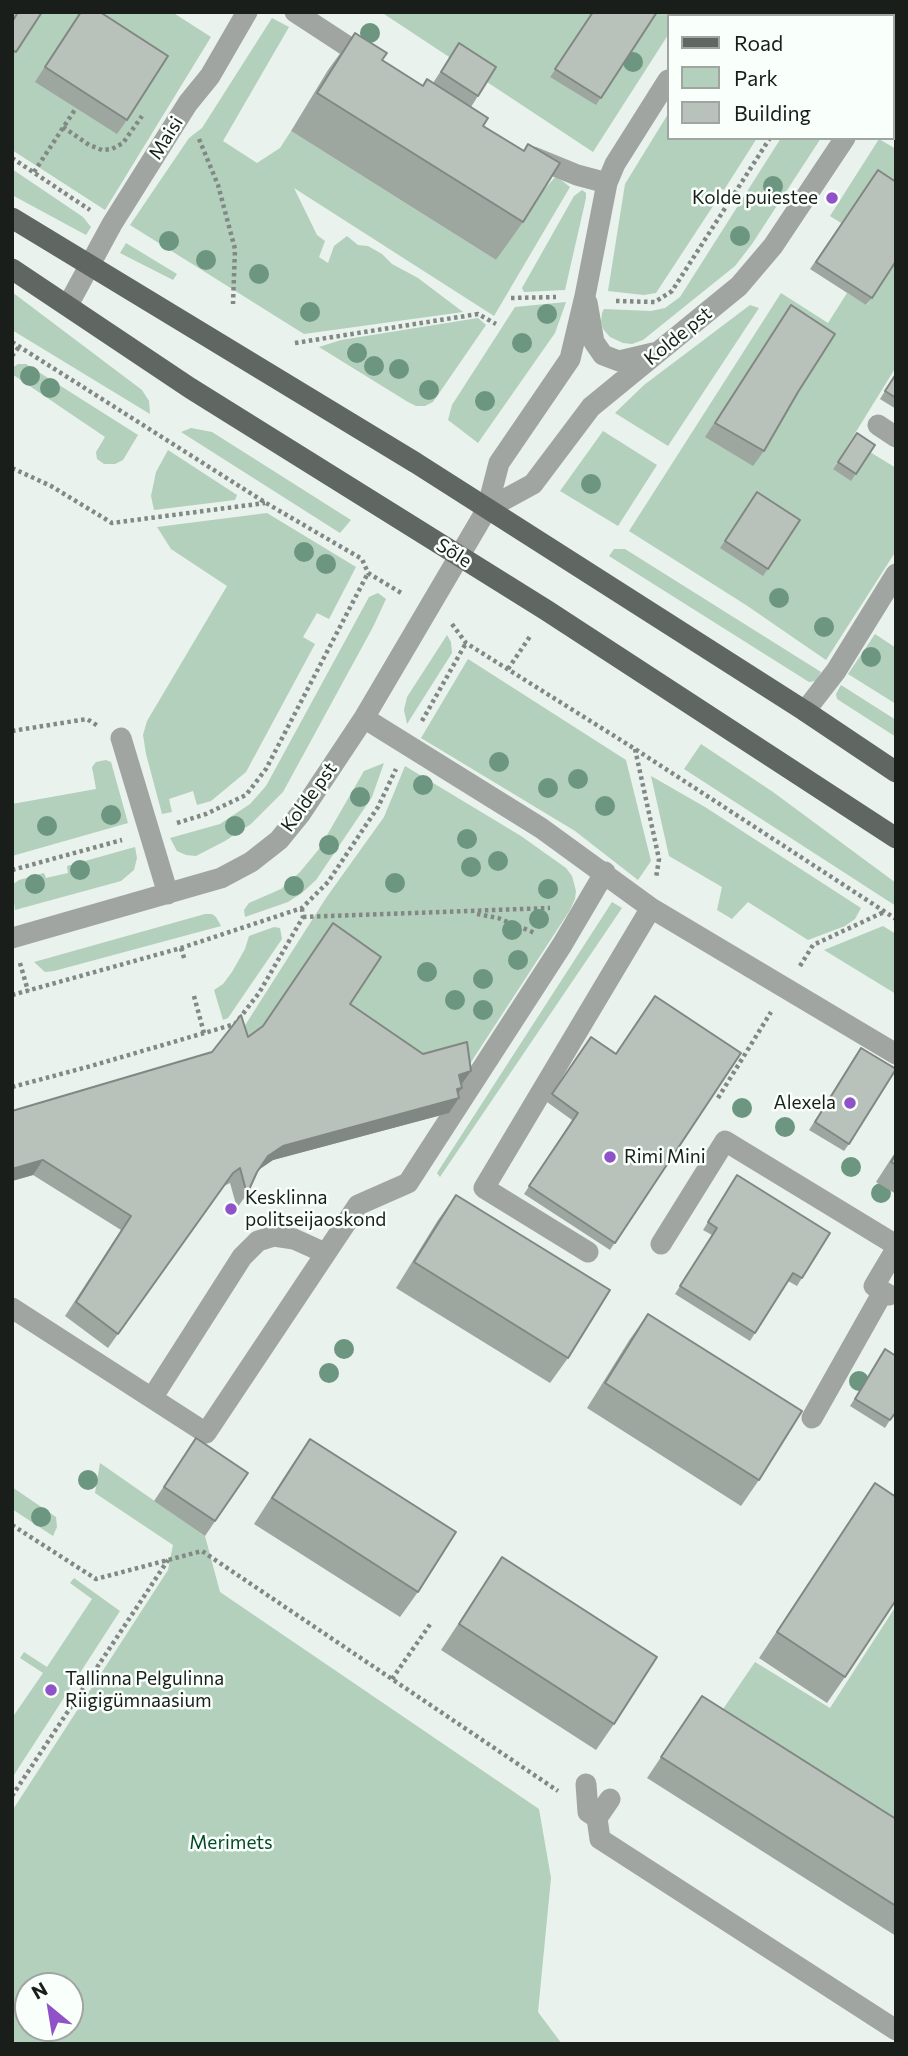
<!DOCTYPE html>
<meta charset="utf-8">
<style>
body{margin:0}
#map{position:relative;width:908px;height:2056px;overflow:hidden;background:#e9f2ec;font-family:Commissioner,sans-serif}
canvas{display:block}
.frame{position:absolute;inset:0;border:14px solid #1a1e1b;pointer-events:none}
.legend{position:absolute;left:667px;top:14px;width:228px;height:126px;box-sizing:border-box;background:#f9fffb;border:2px solid #a0a5a1;margin:0;padding:9px 12px;list-style:none;font-size:21px;color:#1a1e1b}
.legend li{display:flex;align-items:center;gap:14px;height:35px}
.legend b{width:35px;border:2px solid #a0a5a1}
.north{position:absolute;left:14px;top:1972px;width:70px;height:70px;box-sizing:border-box;background:#f9fffb;border:2px solid #a0a5a1;border-radius:50%;rotate:330deg;font-size:19px;font-weight:700;line-height:28px;text-align:center;color:#1a1e1b}
.north::after{content:'';display:block;margin:auto;width:24px;height:32px;background:#8f52c8;clip-path:polygon(50% 0,100% 100%,50% 72%,0 100%)}
</style>
<div id="map">
<canvas width="908" height="2056"></canvas>
<div class="frame"></div>
<ul class="legend">
<li><b style="height:9px;background:#606762"></b>Road</li>
<li><b style="height:19px;background:#b2d0bb"></b>Park</li>
<li><b style="height:19px;background:#b8c1ba"></b>Building</li>
</ul>
<div class="north">N</div>
</div>
<script>
const c = document.querySelector('canvas').getContext('2d');
c.lineJoin = 'round';
function fill(path, color) { c.fillStyle = color; c.fill(path, 'evenodd'); }
const poly = rows => new Path2D(rows.map(r => 'M' + r).join(''));
function stroke(path, color, width, dash) { c.strokeStyle = color; c.lineWidth = width; c.lineCap = dash ? 'butt' : 'round'; c.setLineDash(dash || []); c.stroke(path); }
function write(font, color, halo, rows, align = 'center') {
  c.font = font + ' Commissioner,sans-serif'; c.lineWidth = 5; c.setLineDash([]); c.textBaseline = 'middle'; c.strokeStyle = halo; c.fillStyle = color; for (const [text, x, y, turn = 0] of rows) {
    c.save(); c.translate(x, y); c.rotate((+turn || 0) * Math.PI / 180); c.textAlign = isNaN(turn) ? turn : align; if (halo) c.strokeText(text, 0, 0); c.fillText(text, 0, 0); c.restore();
  }
}
fill(poly([
 [12,12,172,12,211,37,105,210,12,150],
 [381,12,592,12,550,77,657,12,683,12,681,16,668,16,668,35,593,152],
 [272,18,289,27,223,141,257,163,280,148,291,131,496,260,534,201,556,176,570,187,494,316,294,188,317,235,325,241,319,257,328,263,334,246,347,236,358,245,368,246,382,254,392,264,418,278,463,312,304,334,130,225,189,138,202,128],
 [668,114,668,138,757,138,724,190,717,187,710,200,715,203,656,293,644,295,608,291,625,184],
 [781,138,821,138,752,244,735,266,643,340,632,344,623,343,610,337,603,329,601,322,602,313,604,309,651,311,665,308,680,297],
 [879,139,896,149,896,193,873,178,841,223,830,216],
 [12,169,83,217,91,227,86,235,12,195],
 [582,190,586,193,586,198,565,290,524,292,522,288,574,196],
 [126,243,177,274,173,280,120,253],
 [896,260,896,367,833,469,870,452,896,468,896,551,826,660,746,605,629,531,781,293,828,323,847,293,867,305],
 [12,292,142,390,149,401,150,414,12,330],
 [566,302,555,333,478,443,448,420,452,405,515,307],
 [750,305,759,308,668,446,615,413,644,385],
 [478,318,486,325,433,402,425,406,416,406,408,402,319,347,341,340],
 [18,364,26,364,138,435,123,460,115,464,104,464,97,459,96,452,105,437,12,374,12,368],
 [191,428,212,432,351,520,340,533,181,432],
 [603,431,657,465,618,526,560,491],
 [168,450,237,495,235,500,154,510,151,496,156,472],
 [267,513,356,567,329,619,317,613,303,637,315,644,246,772,211,801,197,805,193,791,169,799,172,812,162,814,146,754,143,735,147,721,227,586,171,549,157,527],
 [614,549,625,549,821,672,816,681,809,682,609,556],
 [378,593,386,599,373,627,283,792,251,824,225,841,196,856,186,855,177,851,170,838,220,824,250,804,266,786,369,597],
 [875,634,896,648,896,704,848,674],
 [447,635,451,642,452,653,407,724,404,710,407,697],
 [468,659,626,760,651,861,638,880,575,831,421,738],
 [841,685,896,720,896,737,837,699,836,694],
 [701,744,773,792,896,883,896,906,684,769],
 [106,760,111,762,128,823,12,856,12,804,96,789,92,767,96,762],
 [384,763,372,797,316,880,303,892,288,902,245,917,244,910,249,903,281,889,300,872,319,849,364,771],
 [405,766,521,836,566,868,572,876,576,891,575,899,570,910,460,1079,253,1040,237,1052,244,1027,326,898,384,817],
 [651,776,705,807,861,908,855,919,845,926,808,940,748,902,732,919,717,910,722,887,669,856],
 [135,847,137,858,134,870,121,881,15,910,12,885,19,880,44,873,46,878,68,873,67,866],
 [612,902,622,908,440,1177,437,1173],
 [205,914,212,914,216,917,221,926,54,971,45,972,34,962],
 [883,926,896,934,896,994,824,950],
 [274,927,280,928,282,939,228,1018,223,1020,214,990,223,984,232,972,245,949,249,936],
 [100,1463,205,1536,220,1592,539,1809,551,1878,538,2012,562,2044,12,2044,12,1811,168,1570,173,1545,95,1493],
 [28,1986,70,1986,70,2028,28,2028],
 [12,1487,56,1517,57,1527,53,1536,12,1509],
 [74,1578,120,1611,12,1778,12,1718,43,1673,20,1658,24,1652,47,1667,92,1599,70,1583],
 [896,1606,896,1832,715,1721,755,1662,830,1708]
]), '#b2d0bb');
stroke(poly([
 [848,16,850,12],
 [63,127,89,145,102,150,112,149,123,143,142,116],
 [199,139,218,185,235,249,233,304],
 [12,158,90,210],
 [34,172,76,108],
 [511,298,556,297],
 [616,301,655,302,672,291,770,138],
 [12,342,266,503,362,559,368,573,403,594],
 [295,343,478,314,496,324],
 [12,356,19,347],
 [12,468,51,486,112,523,265,503],
 [452,624,466,643,635,749,896,919],
 [508,669,531,635],
 [422,721,466,643],
 [12,731,87,719,98,726],
 [635,749,659,859,656,878],
 [177,823,206,814,246,795,266,769,368,573],
 [12,870,122,840],
 [477,914,498,918,535,933],
 [303,917,550,908],
 [181,948,185,961],
 [20,963,28,991],
 [800,966,813,945,884,912],
 [12,995,181,948,302,908,328,882,378,807,396,769],
 [194,996,204,1033],
 [12,1087,91,1066,235,1024,259,993,303,917,302,909],
 [718,1098,771,1012],
 [12,1525,96,1579,202,1551,558,1791],
 [392,1679,431,1623],
 [12,1796,168,1560]
]), '#828984', 4.5, [3.5, 3.5]);
stroke(poly([
 [295,12,370,61],
 [709,16,711,12],
 [892,64,896,59],
 [892,113,896,115],
 [533,157,577,175,607,183],
 [587,302,594,342,603,355,619,361,653,353],
 [68,305,112,224,188,103,210,76,247,12],
 [878,425,896,437],
 [487,509,533,484,591,407,739,286,773,246,845,138],
 [805,711,836,671,896,574],
 [364,718,541,828,651,908,896,1054],
 [121,738,168,894],
 [12,938,221,878,251,862,279,840,301,813,364,718,487,509,499,463,570,359,585,296,607,183,615,164,668,80],
 [661,1244,725,1141,896,1245],
 [588,1252,484,1188,651,908],
 [889,1295,874,1286,896,1249],
 [12,1308,206,1433,358,1205,408,1183,562,945,605,872],
 [152,1398,242,1257,258,1241,274,1236,294,1239,325,1253],
 [812,1418,883,1292],
 [586,1784,588,1812,597,1818,600,1839,896,2030],
 [597,1818,610,1799]
]), '#a1a5a2', 21);
stroke(poly([
 [12,218,416,463,805,711,896,772],
 [12,269,190,388,546,610,896,838]
]), '#606762', 21);
c.fillStyle = '#6c9680';
for (const [x, y] of [
 [370,33],
 [633,62],
 [773,186],
 [740,236],
 [169,241],
 [206,260],
 [259,274],
 [310,312],
 [547,314],
 [522,343],
 [357,353],
 [374,366],
 [399,369],
 [30,376],
 [50,388],
 [429,390],
 [485,401],
 [591,484],
 [304,552],
 [326,564],
 [779,598],
 [824,627],
 [871,657],
 [499,762],
 [578,779],
 [423,785],
 [548,788],
 [360,797],
 [605,806],
 [111,815],
 [47,826],
 [235,826],
 [467,839],
 [329,845],
 [498,861],
 [471,867],
 [80,870],
 [395,883],
 [35,884],
 [294,886],
 [548,889],
 [539,919],
 [512,930],
 [518,960],
 [427,972],
 [483,979],
 [455,1000],
 [483,1010],
 [742,1108],
 [785,1127],
 [851,1167],
 [881,1193],
 [344,1349],
 [329,1373],
 [859,1381],
 [88,1480],
 [41,1517]
]) { c.beginPath(); c.arc(x, y, 10, 0, 2 * Math.PI); c.fill(); }
fill(poly([
 [80,12,127,120,117,134,35,82],
 [592,12,657,12,596,105,550,77],
 [355,33,382,60,423,86,433,83,459,43,478,96,471,107,483,126,523,222,496,260,291,131,328,70],
 [878,170,872,298,866,305,810,269],
 [791,305,798,392,764,451,753,466,705,437],
 [896,373,896,409,880,399],
 [857,433,875,445,851,481,833,469],
 [757,492,800,520,763,576,720,548],
 [350,1004,462,1085,462,1088,458,1094,459,1098,449,1113,273,1160,258,1170,247,1194,237,1208,230,1183,222,1187,108,1348,65,1316,121,1230,33,1175,12,1181,212,1052,248,1037],
 [591,1037,616,1054,741,1053,610,1250,524,1194,572,1120,547,1102],
 [856,1055,849,1144,844,1151,809,1130],
 [896,1151,896,1194,876,1182],
 [737,1175,802,1278,797,1286,788,1281,750,1341,675,1294,712,1235,703,1230],
 [456,1195,568,1358,550,1383,396,1288,438,1220],
 [648,1314,759,1480,741,1506,587,1408,630,1339],
 [885,1349,890,1420,885,1428,850,1406],
 [196,1438,248,1473,205,1536,154,1501],
 [310,1439,418,1592,400,1617,254,1524,292,1465],
 [875,1483,845,1677,827,1703,759,1658],
 [502,1557,614,1724,596,1750,441,1650],
 [702,1696,896,1819,896,1936,647,1778]
]), '#9ea6a0');
fill(poly([
 [471,1071,461,1085,459,1075],
 [462,1088,454,1099,459,1098,449,1113,273,1160,257,1171,268,1156,283,1146],
 [43,1160,33,1175,12,1181,12,1169]
]), '#818782');
const building = poly([
 [18,12,42,12,16,52,12,50,12,22,18,12],
 [81,12,100,12,168,56,127,120,45,67,81,12],
 [593,12,657,12,601,98,555,69,593,12],
 [355,33,387,53,382,60,423,86,427,79,488,118,483,126,524,151,528,144,560,163,523,222,317,93,355,33],
 [459,43,496,67,478,96,441,72,459,43],
 [878,170,896,182,896,261,872,298,816,262,878,170],
 [791,305,835,334,798,392,764,451,715,423,791,305],
 [896,374,896,398,885,391,896,374],
 [857,433,875,445,856,474,838,462,857,433],
 [757,492,800,520,768,569,725,541,757,492],
 [333,923,381,957,350,1004,423,1054,467,1042,471,1071,459,1075,462,1088,457,1089,459,1098,283,1146,268,1156,257,1172,247,1194,240,1168,233,1173,118,1334,76,1302,131,1216,43,1160,12,1169,12,1111,212,1052,241,1015,248,1037,263,1026,333,923],
 [655,996,741,1053,615,1243,529,1186,578,1113,552,1094,591,1037,616,1054,655,996],
 [861,1048,896,1069,849,1144,815,1122,861,1048],
 [896,1154,896,1165,891,1162,896,1154],
 [737,1175,830,1233,802,1278,793,1273,755,1333,680,1286,717,1228,708,1222,737,1175],
 [456,1195,610,1290,568,1358,414,1262,456,1195],
 [648,1314,802,1411,759,1480,605,1383,648,1314],
 [885,1349,896,1356,896,1412,890,1420,855,1399,885,1349],
 [196,1438,248,1473,215,1521,164,1487,196,1438],
 [310,1439,456,1532,418,1592,272,1498,310,1439],
 [875,1483,896,1497,896,1600,845,1677,777,1632,875,1483],
 [502,1557,657,1657,614,1724,459,1624,502,1557],
 [702,1696,896,1819,896,1906,661,1757,702,1696]
]);
fill(building, '#b8c1ba');
stroke(building, '#818782', 2);
for (const [x, y, r, color] of [
 [832,198,7,"#8f52c8"],
 [850,1103,7,"#8f52c8"],
 [610,1157,7,"#8f52c8"],
 [231,1209,7,"#8f52c8"],
 [51,1690,7,"#8f52c8"]
]) { const dot = new Path2D(); dot.arc(x, y, r, 0, 2 * Math.PI); c.fillStyle = color; c.fill(dot); stroke(dot, '#f9fffb', 2.5); }
write('19px', '#1a1e1b', '#f9fffb', [
 ["Maisi",166,138,-58],
 ["Kolde pst",678,336,-39],
 ["Sõle",454,553,32],
 ["Kolde pst",309,797,-54]
]);
write('19px', '#1a1e1b', '#f9fffb', [
 ["Kolde puiestee",818,198,"right"],
 ["Alexela",836,1103,"right"],
 ["Rimi Mini",624,1157],
 ["Kesklinna",245,1198],
 ["politseijaoskond",245,1220],
 ["Tallinna Pelgulinna",65,1679],
 ["Riigigümnaasium",65,1701]
], 'left');
write('19px', '#054a28', '#f9fffb', [
 ["Merimets",231,1843]
]);
</script>
